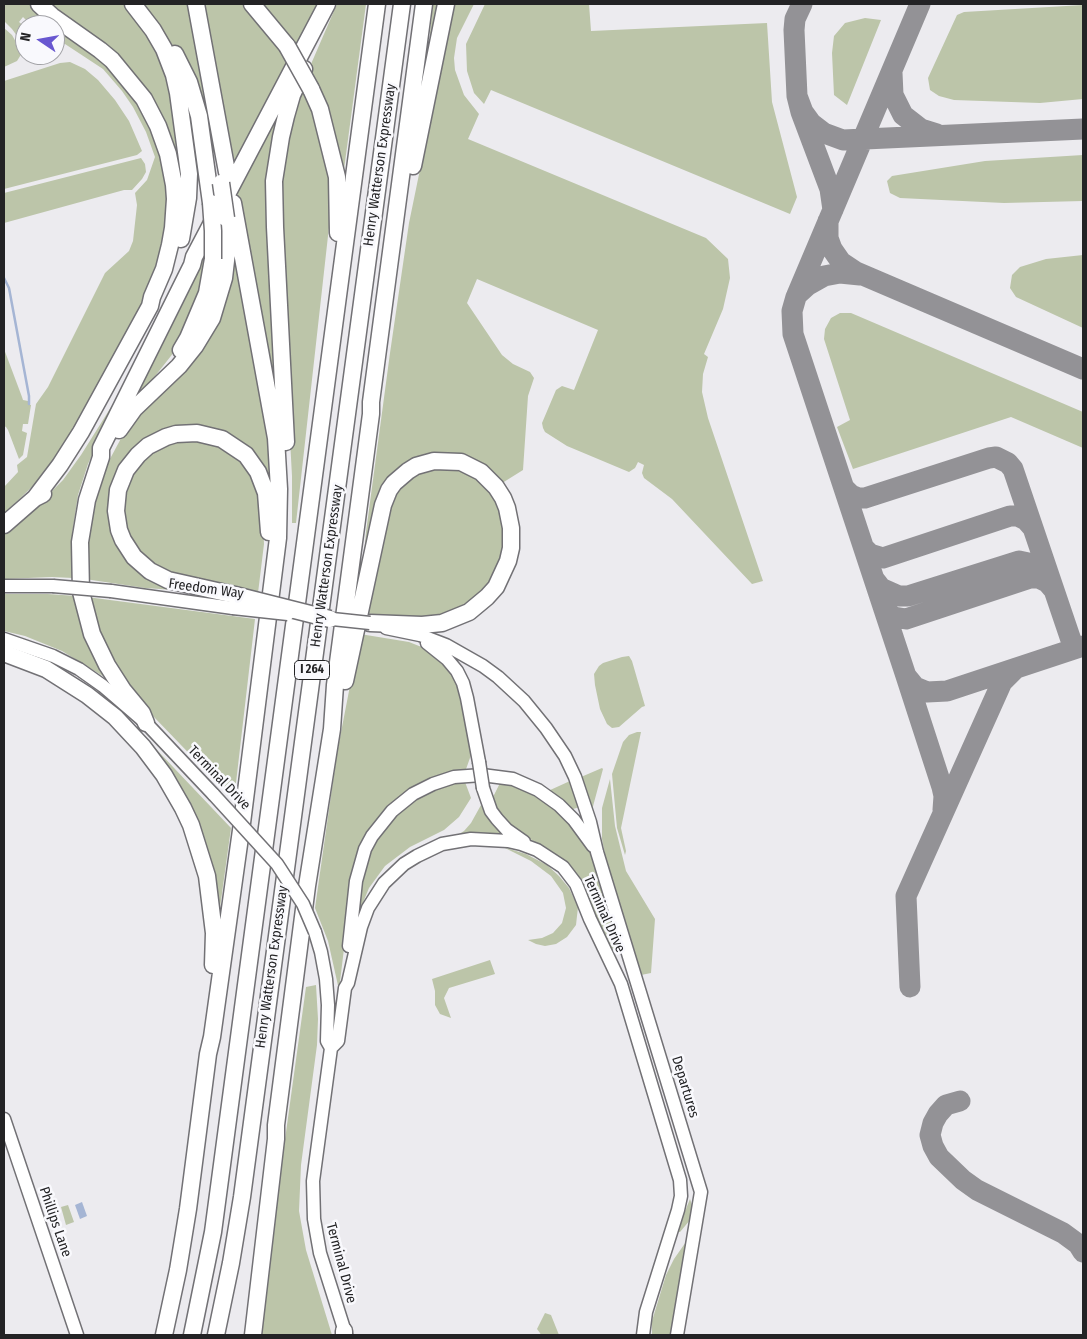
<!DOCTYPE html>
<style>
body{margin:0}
#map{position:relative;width:1087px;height:1339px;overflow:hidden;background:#ecebef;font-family:"Fira Sans Condensed",sans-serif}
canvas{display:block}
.frame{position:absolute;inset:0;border:5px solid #232325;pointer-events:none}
.north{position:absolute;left:15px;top:15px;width:50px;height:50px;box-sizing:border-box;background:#f9f9fd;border:1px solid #a3a3a7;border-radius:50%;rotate:282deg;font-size:14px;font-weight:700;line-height:20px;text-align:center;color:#232325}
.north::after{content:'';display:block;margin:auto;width:18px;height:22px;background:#6857d0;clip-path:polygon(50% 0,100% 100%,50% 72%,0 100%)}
</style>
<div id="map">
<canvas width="1087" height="1339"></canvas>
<div class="frame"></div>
<div class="north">N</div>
</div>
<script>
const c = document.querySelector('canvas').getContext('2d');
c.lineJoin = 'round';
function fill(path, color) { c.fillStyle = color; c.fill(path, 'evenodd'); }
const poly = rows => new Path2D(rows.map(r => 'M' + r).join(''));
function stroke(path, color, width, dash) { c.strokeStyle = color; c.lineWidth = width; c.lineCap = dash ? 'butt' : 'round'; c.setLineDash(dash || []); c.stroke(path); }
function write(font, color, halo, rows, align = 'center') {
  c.font = font + ' "Fira Sans Condensed",sans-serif'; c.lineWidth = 5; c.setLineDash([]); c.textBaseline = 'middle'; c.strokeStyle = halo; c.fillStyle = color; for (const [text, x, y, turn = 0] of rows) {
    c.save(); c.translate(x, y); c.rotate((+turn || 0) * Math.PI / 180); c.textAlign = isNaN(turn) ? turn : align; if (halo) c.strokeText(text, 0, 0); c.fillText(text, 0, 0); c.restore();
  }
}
fill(poly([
 [4,4,30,4,39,12,100,57,144,110,163,159,170,212,152,285,66,445,41,478,4,514,4,487,18,472,17,465,27,457,36,404,48,387,105,273,129,251,133,241,137,205,135,193,147,180,155,157,146,132,133,107,122,91,103,69,65,44,55,47,55,25,31,25,23,17,19,22,25,27,25,47,12,29,4,21],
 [43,4,127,4,144,24,170,80,183,191,151,104],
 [143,4,189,4,205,91,217,192,179,54],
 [203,4,244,4,289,60,233,169],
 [259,4,318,4,294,48],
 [337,4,366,4,343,177,308,71],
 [433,4,440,4,431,39,430,33],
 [454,4,474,4,457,38,454,58,455,70,464,95,479,114,468,139,706,238,728,259,730,278,723,309,704,354,708,357,703,374,702,392,708,418,763,581,752,584,672,499,644,478,642,473,644,465,638,462,635,468,629,472,567,446,545,432,543,428,542,423,556,390,562,386,574,390,598,330,477,279,467,303,502,355,513,364,530,372,534,378,528,396,523,470,499,485,455,458,406,467,363,566,366,532,390,353,409,223],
 [485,4,589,4,591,31,767,23,772,102,797,197,790,214,491,90,484,104,474,93,467,71,466,44],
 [1083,5,1083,99,1040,103,954,100,939,96,930,90,928,78,957,15,964,12],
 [865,18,881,20,847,105,834,95,832,53,834,36,845,23],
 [4,28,12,35,22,53,17,61,4,67],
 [70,62,85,69,98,80,115,100,129,121,142,151,137,155,4,189,4,81,60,63],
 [302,84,315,113,329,175,331,209,296,523,292,523,292,476,278,221,279,174],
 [288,90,278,124,278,412,237,192],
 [1083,155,1083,201,1004,203,900,198,890,193,887,181,892,176,985,161],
 [141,158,145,164,146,172,142,179,132,190,124,190,4,223,4,193],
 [232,239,268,430,272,503,269,489,220,434,141,447,112,529,175,590,145,588,85,579,86,530,104,470,125,431,170,380],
 [207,248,204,280,178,347,152,380,127,407],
 [1083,255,1083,328,1016,297,1010,288,1012,275,1020,267,1046,259],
 [840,313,851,313,1083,412,1083,448,1011,417,853,469,837,427,850,420,824,339,825,329,831,318],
 [4,349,22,397,23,400,28,401,28,404,31,405,28,424,23,424,22,431,27,433,23,455,19,459,8,430,6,427,4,426],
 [123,388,88,464,78,495,72,534,73,578,52,577,4,579,4,535,30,513,63,480,81,455],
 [183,440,214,443,239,458,256,482,263,523,264,544,258,593,181,578,138,556,129,542,121,506,133,470,158,448],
 [455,468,474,476,489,489,498,505,503,523,504,548,497,572,481,596,445,618,388,616,365,613,387,506,403,482,427,469],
 [4,594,48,594,76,596,106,678,62,651,25,636,4,631],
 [87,597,255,619,234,800,126,688,109,662],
 [360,634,409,642,429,650,439,658,455,678,463,703,471,755,465,772,460,770,449,773,386,812,349,907,339,990,328,941,315,908,337,753],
 [629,656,632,661,645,706,642,707,619,727,612,728,607,724,600,709,595,685,594,674,599,666,603,663,622,657],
 [84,684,102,695,119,710,231,828,218,922,190,816],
 [637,732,641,732,621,828,626,851,625,855,617,828,612,774,623,742,629,735],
 [602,768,603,769,592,810,581,777],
 [610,779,615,826,626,871,655,919,651,973,641,975,607,865,602,839,602,808],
 [570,781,580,807,573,809,548,791],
 [465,782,471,798,459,817,444,830,410,847,385,866,369,888,357,917,361,877,373,844,391,819,414,800,433,790,454,783],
 [500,783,521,787,539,796,560,811,581,836,591,854,622,951,610,948,589,899,575,873,565,862,546,848,510,828,497,812,493,797],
 [481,805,491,823,502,834,454,837,464,831,471,823],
 [503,847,526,854,547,865,559,876,569,888,578,907,576,925,567,937,556,944,545,946,536,944,528,940,542,938,553,933,562,923,566,908,563,893,551,876,531,861],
 [490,960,495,974,449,988,444,998,451,1018,440,1014,435,1005,435,991,432,979],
 [316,985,318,1019,317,1045,301,1165,299,1211,306,1250,332,1335,261,1335,275,1212,306,987],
 [690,1199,693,1208,690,1220,680,1232,678,1232,677,1231],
 [68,1205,74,1222,66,1225,61,1207],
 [688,1239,671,1335,652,1335,652,1321,666,1275,674,1259],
 [545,1313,551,1315,559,1335,541,1335,540,1333,537,1329]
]), '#bcc5a9');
fill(poly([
 [82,1202,87,1216,80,1219,75,1205]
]), '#a5b5d4');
stroke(poly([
 [4,278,9,288,29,396,29,404]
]), '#a5b5d4', 2.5);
stroke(poly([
 [802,4,795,19,794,30,797,96,801,112,830,189,833,210],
 [920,4,796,297,792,311,793,334,906,676,915,687,927,692,947,691,1083,646],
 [892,73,893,95,903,115,921,129,937,134],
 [797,96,803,112,811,123,824,133,843,140,1083,129],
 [828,221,828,238,832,249,841,262,856,272,1083,369],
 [797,295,808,285,824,276,840,273,860,275],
 [844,488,851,495,858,498,865,498,989,458,996,457,1008,463,1013,469,1074,649],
 [864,548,870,554,883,558,1010,516,1018,516,1026,520,1033,528],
 [874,579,881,588,899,596,908,596,1019,561,1033,564,1049,577],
 [884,610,894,617,906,619,1030,578,1039,578,1047,582,1053,589],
 [906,676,942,787,944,796,943,810],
 [910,987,906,896,1002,682,1016,668],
 [960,1101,946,1105,938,1114,933,1123,930,1135,933,1146,939,1157,963,1180,977,1190,1063,1233,1078,1244,1083,1252]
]), '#939296', 21);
const secondary = poly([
 [4,586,53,586],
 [111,591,233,608],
 [386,628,420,635,446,645,483,666,498,677,524,701,546,728,565,756,575,777,590,822,597,852,701,1192,677,1335],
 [4,639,53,656,79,669,103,686,146,723,214,795],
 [427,643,447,659,457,671,463,683,467,698,479,762],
 [483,788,491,811,497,819,507,830,524,842],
 [315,932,321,952,326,979,328,1005,327,1041,331,1048,313,1181,314,1219,320,1253,346,1335],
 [349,946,356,881,365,849,372,836,392,811,413,794,433,784,454,777,482,775,513,779,538,790,559,805,574,820,593,846],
 [331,1048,338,1041,345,988,348,983,361,927,368,908,384,883,404,864,417,856,442,844,471,839,508,841,521,844,537,850,563,867,576,884,590,919,621,984,680,1180,681,1196,678,1210,646,1312,643,1335],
 [4,1119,77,1335]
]);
const highway = poly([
 [133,4,153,30,164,49,174,75,178,93,189,174,188,198,181,239],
 [196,4,227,172],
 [252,4,287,46],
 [175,54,189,82,199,116,211,203],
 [311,89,320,109,337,177,338,233],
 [413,166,446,4],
 [181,350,188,338,207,293,213,259],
 [119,430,134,409,179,366,195,346,212,318,224,278,227,252,226,218],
 [286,442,275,227,274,181,281,137,286,116,292,95,304,69],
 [35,498,60,465,81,432,150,306,152,297,164,269,170,245,173,228,175,199,174,185,168,154,158,126,144,99,112,60,100,50,52,16,39,4],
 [4,525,35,498,43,494],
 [235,595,168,580,150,571,134,557,123,540,119,530,116,511,118,490,126,470,138,455,148,446,166,437,176,434,197,433,222,439,246,455,258,472,266,493,269,532],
 [4,653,46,669,87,695,115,717,143,747,164,775,183,808,191,825,207,876,214,933,213,965],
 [345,681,383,505,389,490,394,483,408,471,416,466,434,461,461,462,481,472,496,487,503,498,507,508,511,528,511,548,508,561,496,587,487,597,469,612,442,623,422,625,370,623],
 [146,723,142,713,123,690,107,665,92,634,81,592,80,542,87,500,101,457,101,448,192,265,194,257,327,4],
 [344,1331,344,1335],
 [164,1335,178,1270,188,1209,208,1054,212,1037,242,823,278,538,279,489,276,438,233,203],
 [192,1335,213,1232,377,4],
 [216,1335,231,1263,242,1197,402,4],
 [253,1335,276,1139,276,1125,307,886,332,729,335,685,371,414,371,402,424,4]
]);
stroke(secondary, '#727175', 15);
stroke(highway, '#727175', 19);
stroke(secondary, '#fff', 12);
stroke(highway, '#fff', 16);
const secondaryBridge = poly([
 [53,586,111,591],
 [233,608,288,614],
 [323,618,370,623],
 [479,762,483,788],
 [214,795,277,864,303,904,315,932]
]);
const highwayBridge = poly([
 [287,46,311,89],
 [221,183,226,218],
 [211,203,213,231,213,259],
 [235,595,330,619]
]);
stroke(secondaryBridge, '#727175', 15, []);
stroke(highwayBridge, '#727175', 19, []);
stroke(secondaryBridge, '#fff', 12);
stroke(highwayBridge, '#fff', 16);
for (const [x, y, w] of [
 [312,670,35]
]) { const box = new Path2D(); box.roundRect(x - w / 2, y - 9.5, w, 19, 4); c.fillStyle = '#f9f9fd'; c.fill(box); stroke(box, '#232325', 1); }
write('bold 12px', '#232325', null, [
 ["I 264",312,670]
]);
write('14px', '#232325', '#f9f9fd', [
 ["Henry Watterson Expressway",380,165,-82],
 ["Henry Watterson Expressway",327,566,-82],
 ["Freedom Way",206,589,8],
 ["Terminal Drive",219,778,46],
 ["Terminal Drive",604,914,66],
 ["Henry Watterson Expressway",272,967,-82],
 ["Departures",685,1087,73],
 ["Phillips Lane",55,1222,71],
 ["Terminal Drive",341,1263,75]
]);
</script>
